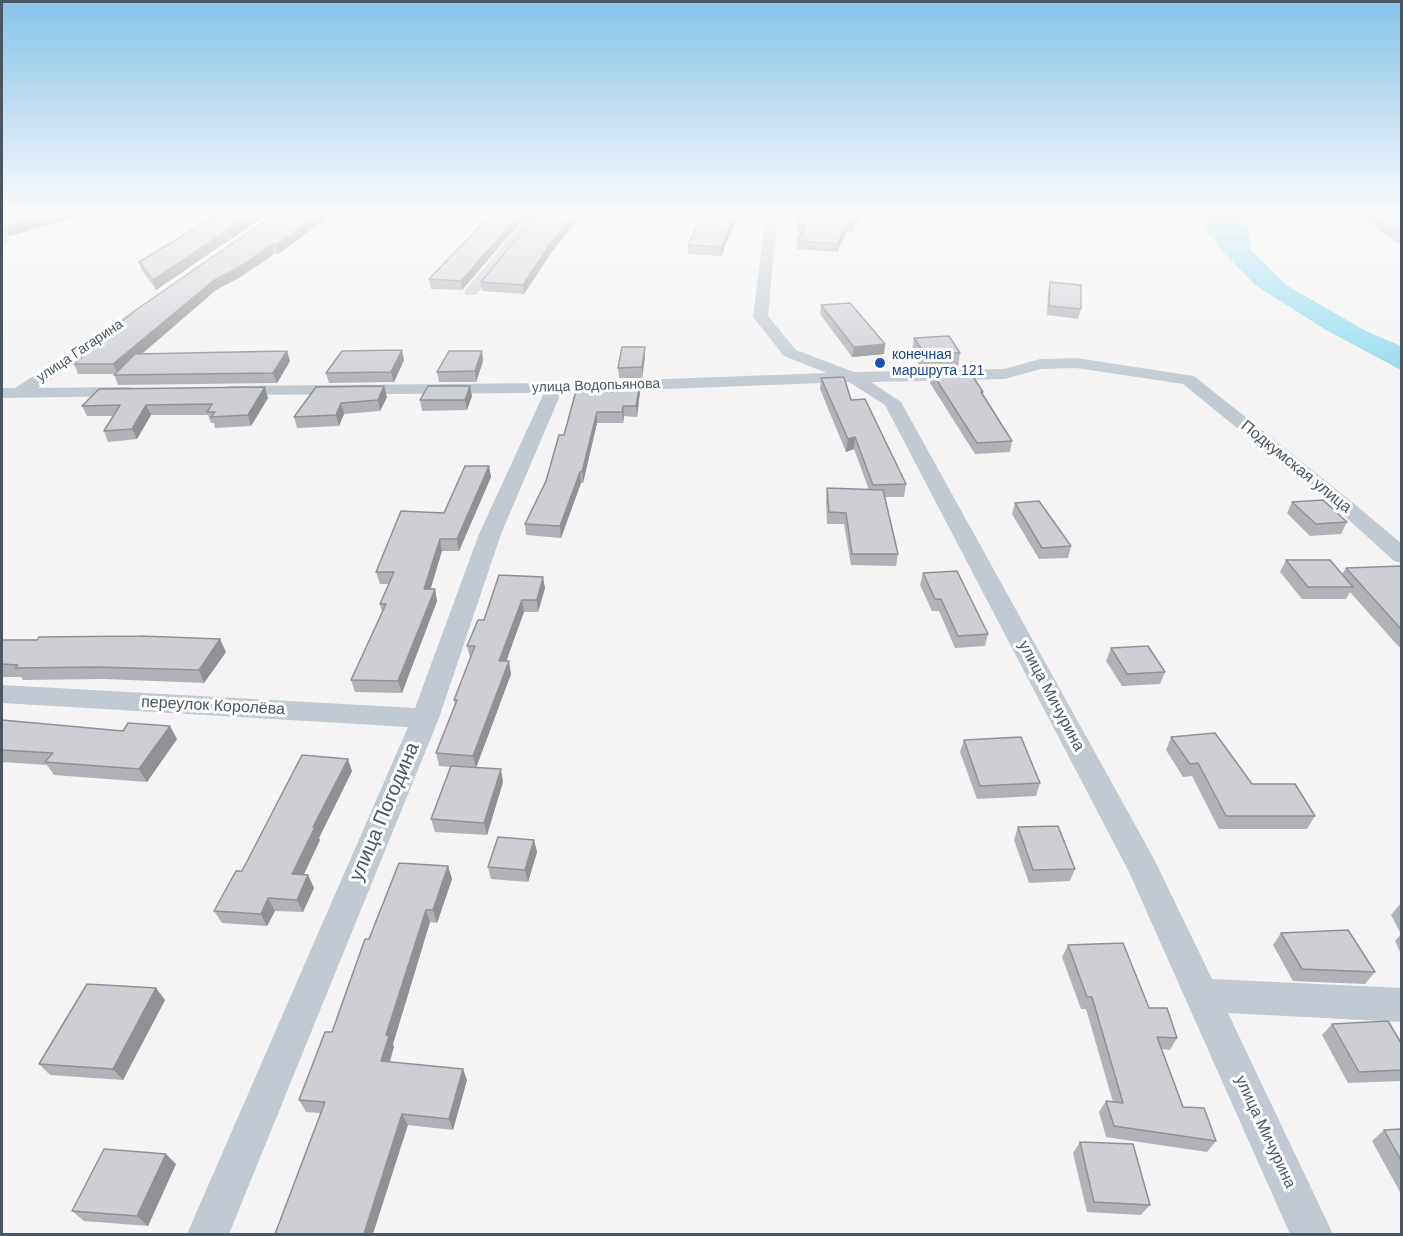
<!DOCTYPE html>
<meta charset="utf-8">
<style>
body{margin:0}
#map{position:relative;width:1403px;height:1236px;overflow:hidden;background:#f5f3f3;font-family:Arial,sans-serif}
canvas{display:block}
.frame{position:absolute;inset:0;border:3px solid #4a5661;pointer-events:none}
</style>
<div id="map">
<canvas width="1403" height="1236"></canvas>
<div class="frame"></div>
</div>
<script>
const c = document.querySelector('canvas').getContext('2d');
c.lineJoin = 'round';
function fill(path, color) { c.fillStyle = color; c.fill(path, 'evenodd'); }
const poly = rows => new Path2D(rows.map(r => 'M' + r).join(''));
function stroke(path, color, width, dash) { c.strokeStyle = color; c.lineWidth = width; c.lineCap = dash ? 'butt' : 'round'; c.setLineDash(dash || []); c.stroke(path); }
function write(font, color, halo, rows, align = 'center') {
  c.font = font + ' Arial,sans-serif'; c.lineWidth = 6; c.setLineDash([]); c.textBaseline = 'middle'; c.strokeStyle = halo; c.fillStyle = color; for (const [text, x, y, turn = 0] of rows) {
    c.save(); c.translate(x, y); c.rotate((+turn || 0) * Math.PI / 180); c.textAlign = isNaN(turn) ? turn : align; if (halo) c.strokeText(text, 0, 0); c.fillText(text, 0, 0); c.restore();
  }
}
fill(poly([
 [1200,215,1246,215,1251,250,1286,285,1366,331,1401,346,1401,370,1326,330,1255,285,1223,252,1199,220]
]), '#90daee');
fill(poly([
 [529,215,541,215,476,295,466,295,464,292,466,289,529,215],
 [768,215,780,215,776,230,768,316,796,350,854,372,1004,369,1040,359,1076,358,1194,376,1352,502,1402,544,1402,563,1394,561,1338,510,1183,384,1076,368,1041,369,1005,379,871,382,901,402,1154,859,1212,979,1402,988,1402,1022,1228,1013,1333,1234,1290,1234,1129,872,885,405,849,382,561,393,501,534,439,718,229,1234,187,1234,408,727,2,703,2,685,415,708,479,534,544,393,234,395,228,394,225,390,228,386,555,383,827,373,784,356,753,317,764,230,768,215],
 [6,236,12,240,2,246,2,237,6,236],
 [143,305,150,309,148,312,38,388,127,387,133,388,136,392,133,396,2,398,2,388,15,388,143,305]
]), '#c1cad2');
fill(poly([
 [2,215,84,215,9,236,2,235],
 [206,215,266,215,156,290,142,271,139,262,208,221],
 [273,215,332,215,278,254,274,254,242,276,216,290,142,354,287,351,290,361,277,383,118,385,114,374,78,374,74,364],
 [491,215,527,215,462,290,431,289,429,279],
 [536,215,581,215,551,253,524,294,482,291,481,282],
 [703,215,738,215,721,256,688,254,688,245],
 [860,215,852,232,847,231,837,252,797,249,797,241,802,233,797,233,797,225],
 [1361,215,1401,216,1401,245,1388,237],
 [1050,282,1081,309,1078,319,1047,315,1048,291],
 [821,305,884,354,852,357,820,314],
 [914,338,960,353,958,368,921,368,912,352],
 [482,351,483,361,476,382,439,382,437,372],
 [645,357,642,378,619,378,618,368],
 [404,360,394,382,329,383,326,373],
 [932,373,983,392,983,394,1012,441,1010,452,975,454,930,383],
 [821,378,851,400,906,484,904,497,885,497,898,554,896,566,851,565,844,524,827,524,826,500,827,488,869,490,854,449,846,452,820,389],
 [316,387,387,397,380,411,344,414,339,426,297,428,294,417],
 [576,391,640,392,637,417,624,416,623,423,597,423,583,483,581,483,561,538,526,535,525,524,546,481,564,435],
 [472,396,467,410,422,411,420,400],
 [268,398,251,426,215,428,214,423,211,423,208,415,151,415,137,439,108,442,104,431,113,416,87,416,82,406],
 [489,466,491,477,459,551,442,551,430,589,435,589,437,601,402,693,355,692,351,680,382,612,380,604,389,584,380,584,376,572,444,513],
 [1292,502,1347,522,1341,534,1310,536,1287,513],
 [1015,503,1071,546,1068,558,1039,559,1012,514],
 [1286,560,1342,574,1346,568,1401,566,1401,647,1399,647,1350,592,1346,599,1302,599,1280,572],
 [923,573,988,634,985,646,955,648,939,611,932,611,920,585],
 [499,575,545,588,538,612,524,612,506,661,511,674,476,768,503,782,487,835,435,832,431,819,450,767,439,766,436,753,455,706,454,700,470,658,467,646,484,620],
 [2,640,226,652,204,683,104,679,23,680,21,677,2,677],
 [1111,648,1165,672,1160,684,1122,686,1106,661],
 [2,720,177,739,147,782,54,775,47,765,2,762],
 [1171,737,1252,784,1315,816,1307,829,1219,829,1192,776,1183,777,1166,750],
 [964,740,1040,783,1036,796,977,799,960,752],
 [352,771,319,838,320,840,303,875,308,875,314,888,303,912,275,911,267,926,222,923,214,911,242,871],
 [1018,827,1075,869,1070,881,1029,883,1014,840],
 [534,840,537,852,528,882,491,879,488,867],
 [448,866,452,879,437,923,430,922,393,1044,394,1047,390,1062,467,1080,453,1130,408,1125,321,1113,306,1112,299,1100,332,1032,369,939],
 [1401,903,1401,954,1395,941,1401,934,1391,915],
 [1281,933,1375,972,1365,984,1293,981,1273,945],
 [1068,945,1149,1008,1177,1038,1170,1050,1162,1049,1183,1107,1216,1141,1207,1152,1106,1137,1099,1112,1106,1101,1113,1102,1086,1009,1081,1009,1062,957],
 [156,988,165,1000,123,1080,50,1075,39,1064],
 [1332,1024,1401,1043,1401,1081,1348,1083,1322,1035],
 [1401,1129,1401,1192,1400,1192,1372,1141,1384,1130],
 [1080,1142,1150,1205,1141,1215,1087,1212,1073,1153],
 [176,1164,148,1226,84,1221,72,1211]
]), '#b0b2b7');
fill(poly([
 [51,215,84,215,9,236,6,227],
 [251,215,266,215,156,290,153,280],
 [319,215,332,215,278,254,276,245],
 [519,215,527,215,462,290,461,281],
 [574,215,581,215,551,253,524,294,523,285,550,244],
 [735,215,738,215,721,256,721,247],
 [857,215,860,215,852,232,853,224],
 [848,224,847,231,837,252,837,244],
 [272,245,274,254,242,276,216,290,118,374,113,364,213,281],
 [885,344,884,354,852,357,854,347],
 [645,347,645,357,642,378,642,367],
 [402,350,404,360,394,382,391,372],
 [287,351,290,361,277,383,273,373],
 [482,351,483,361,476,382,475,371],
 [640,382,640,392,637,417,636,406],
 [384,386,387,397,380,411,378,400],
 [470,386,472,396,467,410,465,400],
 [265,387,268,398,251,426,248,415],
 [341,403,344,414,339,426,336,415],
 [146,405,151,415,137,439,132,429],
 [623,406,624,416,623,423,622,412],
 [597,412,597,423,583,483,582,472],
 [855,437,854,449,846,452,848,439],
 [489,466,491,477,459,551,457,539],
 [580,472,581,483,561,538,560,526],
 [440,539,442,551,427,601,424,589],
 [543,577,545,588,538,612,537,600],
 [435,589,437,601,402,693,398,681],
 [522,600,524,612,502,673,499,661],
 [220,639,226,652,204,683,199,670],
 [509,661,511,674,476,768,473,756],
 [170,726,177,739,147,782,139,769],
 [348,759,352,771,319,838,320,840,298,887,292,874,313,827],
 [501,769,503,782,487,835,484,823],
 [534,840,537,852,528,882,525,870],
 [448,866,452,879,437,923,433,910],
 [308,875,314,888,303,912,297,900],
 [268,898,275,911,267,926,261,914],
 [426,910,430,922,393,1044,394,1047,386,1072,381,1061,386,1035],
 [156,988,165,1000,123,1080,113,1069],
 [463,1069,467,1080,453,1130,449,1119],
 [402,1114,408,1125,373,1234,364,1234],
 [166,1154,176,1164,148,1226,137,1216]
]), '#909195');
const building = poly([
 [2,215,51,215,6,227,2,227,2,215],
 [216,215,251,215,153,280,139,262,217,215,216,215],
 [273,215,319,215,276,245,272,245,239,267,213,281,113,364,74,364,133,312,273,215],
 [491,215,519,215,461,281,429,279,491,215],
 [536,215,574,215,550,244,523,285,481,282,536,215],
 [703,215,735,215,721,247,688,245,703,215],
 [801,215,857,215,853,224,848,224,837,244,797,241,806,226,797,225,801,215],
 [1374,215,1401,216,1401,235,1392,229,1374,215],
 [1050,282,1081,285,1081,309,1049,306,1050,282],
 [850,303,885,344,854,347,821,305,850,303],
 [949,336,960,353,924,353,914,338,949,336],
 [622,347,645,347,642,367,618,368,622,347],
 [402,350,391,372,326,373,342,351,402,350],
 [287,351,273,373,114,375,135,354,287,351],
 [449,351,482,351,475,371,437,372,449,351],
 [970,372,983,392,981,392,1012,441,977,443,932,373,970,372],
 [844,377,851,400,865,399,906,484,873,485,855,437,848,439,821,378,844,377],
 [640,382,636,406,623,406,622,412,597,412,582,472,580,472,560,526,525,524,546,481,559,435,564,435,576,391,614,392,615,383,640,382],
 [384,386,378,400,341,403,336,415,294,417,316,387,384,386],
 [428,386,470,386,465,400,420,400,428,386],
 [265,387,248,415,211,417,215,412,207,412,212,404,146,405,132,429,104,431,120,405,82,406,99,389,265,387],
 [465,466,489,466,457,539,440,539,424,589,435,589,398,681,351,680,386,604,380,604,394,572,376,572,401,511,444,513,465,466],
 [827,488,883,490,898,554,852,554,846,513,829,512,827,488],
 [1323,500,1347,522,1316,524,1292,502,1323,500],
 [1039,501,1071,546,1042,548,1015,503,1039,501],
 [1286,560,1330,560,1353,587,1308,587,1286,560],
 [1401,566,1401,629,1346,568,1401,566],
 [957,571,988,634,958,636,941,599,935,599,923,573,957,571],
 [499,575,543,577,537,600,522,600,499,661,509,661,473,756,436,753,457,700,454,700,475,646,467,646,478,620,484,620,499,575],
 [141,636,220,639,199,670,97,667,15,668,18,665,2,664,2,640,37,640,39,637,141,636],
 [1148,646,1165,672,1127,674,1111,648,1148,646],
 [2,720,123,731,128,723,170,726,139,769,45,762,53,753,2,750,2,720],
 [1215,733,1252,784,1295,784,1315,816,1226,816,1198,763,1190,764,1171,737,1215,733],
 [1021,737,1040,783,980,786,964,740,1021,737],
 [302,755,348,759,313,827,315,827,292,874,308,875,297,900,268,898,261,914,214,911,236,871,242,871,302,755],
 [451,766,501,769,484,823,431,819,451,766],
 [1058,826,1075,869,1033,870,1018,827,1058,826],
 [498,837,534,840,525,870,488,867,498,837],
 [399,863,448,866,433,910,426,910,386,1035,389,1036,381,1061,463,1069,449,1119,402,1114,364,1234,275,1234,325,1102,299,1100,325,1032,332,1032,365,939,369,939,399,863],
 [1348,930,1375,972,1302,969,1281,933,1348,930],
 [1123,943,1149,1008,1167,1008,1177,1038,1157,1037,1183,1107,1204,1108,1216,1141,1114,1126,1106,1101,1123,1103,1092,997,1087,997,1068,945,1123,943],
 [87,984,156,988,113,1069,39,1064,87,984],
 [1388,1021,1401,1043,1401,1070,1359,1072,1332,1024,1388,1021],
 [1401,1129,1401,1160,1384,1130,1401,1129],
 [1080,1142,1133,1144,1150,1205,1094,1202,1080,1142],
 [104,1149,166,1154,137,1216,72,1211,104,1149]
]);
fill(building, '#cdcfd5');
stroke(building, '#909195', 1.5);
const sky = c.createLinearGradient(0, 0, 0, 388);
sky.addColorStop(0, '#85c3ea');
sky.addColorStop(0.55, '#fafafa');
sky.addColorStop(1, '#fafafa00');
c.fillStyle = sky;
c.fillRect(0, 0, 1403, 388);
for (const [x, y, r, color] of [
 [880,363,6,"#1a4fb4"]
]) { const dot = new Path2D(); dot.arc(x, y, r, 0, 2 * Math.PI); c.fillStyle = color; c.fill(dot); stroke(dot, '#fff', 2); }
write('14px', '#4a5661', '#fff', [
 ["улица Гагарина",80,351,-34],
 ["улица Водопьянова",596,386,-2]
]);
write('14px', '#164399', '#fff', [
 ["конечная",892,355],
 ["маршрута 121",892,371]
], 'left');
write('16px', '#4a5661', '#fff', [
 ["Подкумская улица",1296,467,39],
 ["улица Мичурина",1051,696,62],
 ["переулок Королёва",213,706,3],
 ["улица Мичурина",1265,1132,65]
]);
write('20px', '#4a5661', '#fff', [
 ["улица Погодина",385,812,-67]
]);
</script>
